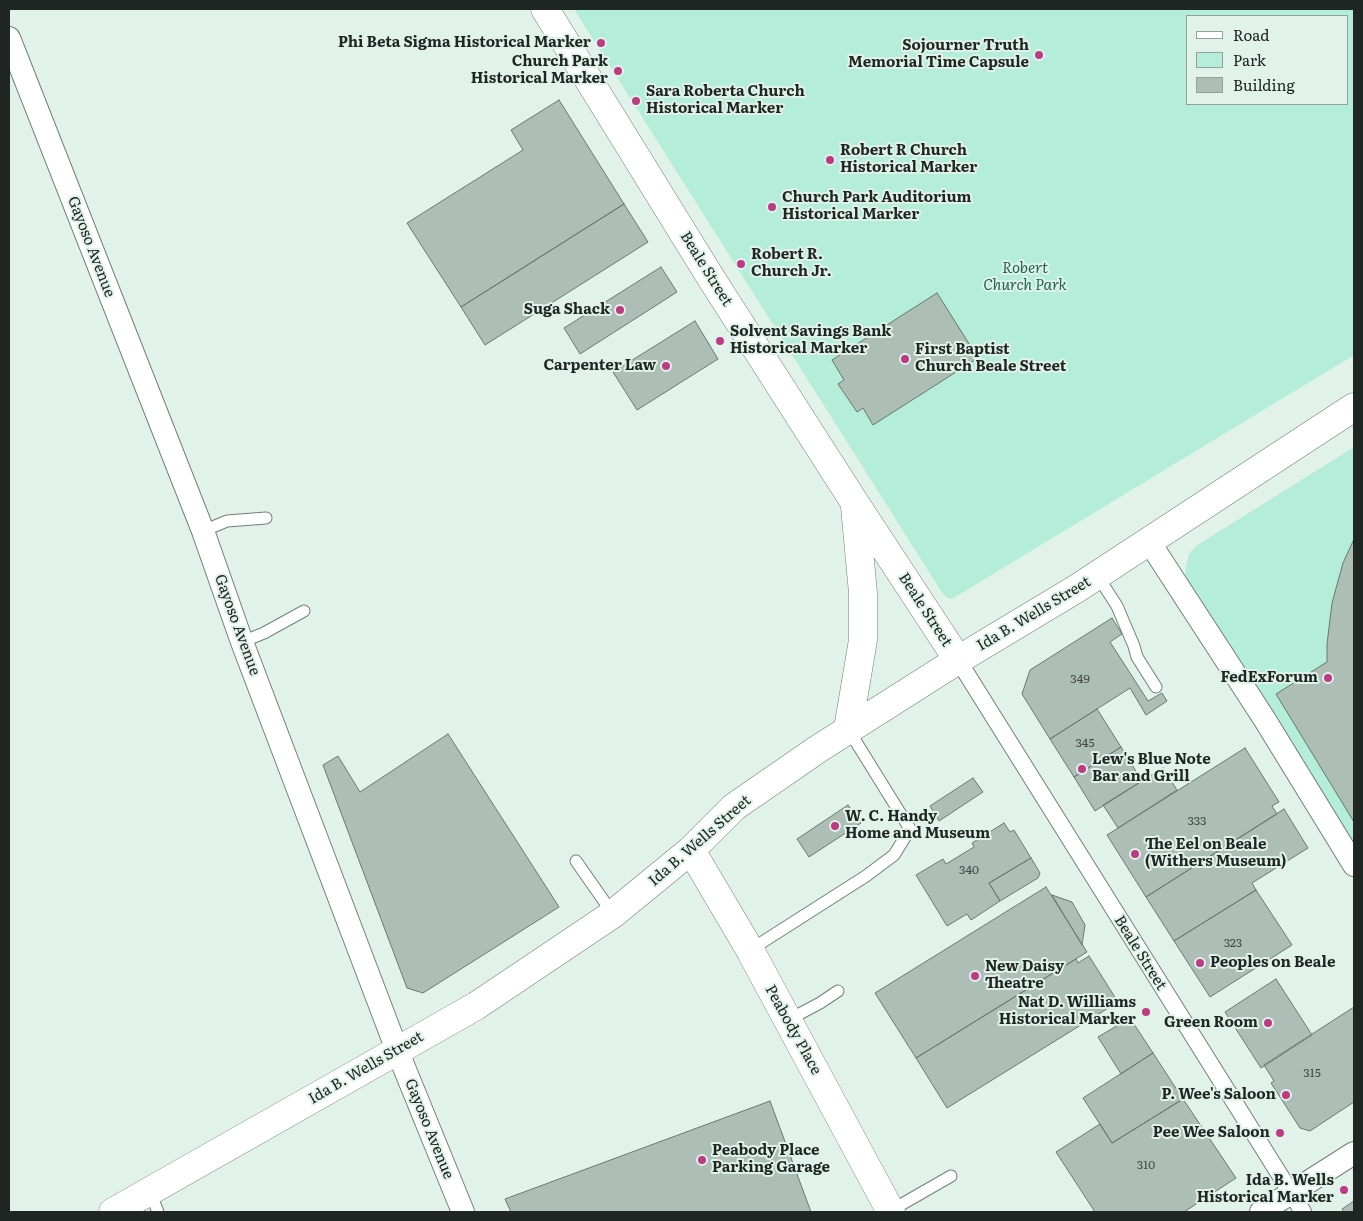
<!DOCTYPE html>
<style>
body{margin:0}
#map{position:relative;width:1363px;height:1221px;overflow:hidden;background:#e1f2eb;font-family:Literata,serif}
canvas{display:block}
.frame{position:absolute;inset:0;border:10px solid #202624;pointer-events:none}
.legend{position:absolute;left:1186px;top:15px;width:162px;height:90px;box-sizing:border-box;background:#e1f2eb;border:1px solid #94a09b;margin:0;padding:6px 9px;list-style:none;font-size:15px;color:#202624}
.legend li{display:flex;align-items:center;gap:10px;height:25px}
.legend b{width:25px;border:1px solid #94a09b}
</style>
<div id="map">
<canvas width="1363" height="1221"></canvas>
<div class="frame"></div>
<ul class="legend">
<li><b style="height:6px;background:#fff"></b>Road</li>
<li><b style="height:14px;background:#b4edd9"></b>Park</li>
<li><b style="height:14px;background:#adbeb7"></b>Building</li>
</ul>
</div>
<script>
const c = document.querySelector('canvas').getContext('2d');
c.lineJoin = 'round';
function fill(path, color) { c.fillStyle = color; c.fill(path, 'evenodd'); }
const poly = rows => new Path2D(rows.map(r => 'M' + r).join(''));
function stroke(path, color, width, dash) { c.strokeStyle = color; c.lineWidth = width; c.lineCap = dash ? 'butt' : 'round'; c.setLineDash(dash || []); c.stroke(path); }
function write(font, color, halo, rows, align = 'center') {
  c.font = font + ' Literata,serif'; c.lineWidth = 4; c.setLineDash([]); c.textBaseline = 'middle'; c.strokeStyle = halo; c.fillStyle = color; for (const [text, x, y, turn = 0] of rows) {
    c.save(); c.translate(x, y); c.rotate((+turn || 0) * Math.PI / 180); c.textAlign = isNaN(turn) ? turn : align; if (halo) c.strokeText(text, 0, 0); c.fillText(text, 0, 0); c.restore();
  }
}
fill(poly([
 [574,9,1354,9,1354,355,952,599,947,598,941,591],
 [1187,16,1347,16,1347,104,1187,104],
 [1354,447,1354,843,1191,587,1185,573,1189,554,1196,546]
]), '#b4edd9');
const building = poly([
 [559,100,624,204,461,307,407,223,523,150,511,130,559,100],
 [624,204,648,242,485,345,461,307,624,204],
 [661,267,677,292,580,354,564,328,661,267],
 [937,293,978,358,873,425,863,408,857,412,838,384,844,380,832,360,937,293],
 [695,321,718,359,637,410,613,372,695,321],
 [1354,539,1354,822,1276,694,1327,662,1327,644,1332,603,1343,563,1354,539],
 [1112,618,1122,634,1110,642,1148,701,1162,693,1167,701,1146,715,1130,688,1050,739,1022,694,1030,670,1112,618],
 [1097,709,1121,747,1074,777,1050,739,1097,709],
 [448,734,559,907,423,993,407,988,323,765,338,756,360,792,448,734],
 [1121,747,1142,781,1095,811,1074,777,1121,747],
 [1245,748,1279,802,1272,806,1277,814,1146,897,1107,835,1245,748],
 [1163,768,1177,790,1118,828,1103,805,1163,768],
 [973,778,983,792,939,821,930,806,973,778],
 [848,805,861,823,809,857,797,839,848,805],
 [1284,809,1308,848,1252,883,1256,890,1174,941,1146,897,1284,809],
 [1004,823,1010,832,1014,830,1031,858,989,883,1000,901,971,920,967,914,947,926,916,875,943,859,946,864,974,847,972,843,1004,823],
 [1031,858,1040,873,1038,878,1000,901,989,883,1031,858],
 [1046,887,1087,952,916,1058,875,993,1046,887],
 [1256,890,1292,945,1210,997,1174,941,1256,890],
 [1052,895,1072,902,1085,925,1082,945,1052,895],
 [1089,956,1118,1002,947,1108,916,1058,1076,959,1078,963,1089,956],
 [1276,979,1312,1035,1261,1068,1225,1012,1276,979],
 [1354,1007,1354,1102,1310,1131,1300,1128,1271,1083,1274,1081,1264,1065,1354,1007],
 [1130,1018,1153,1053,1121,1074,1098,1037,1130,1018],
 [1153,1053,1183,1099,1112,1143,1083,1098,1153,1053],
 [1183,1099,1236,1178,1184,1212,1095,1212,1056,1152,1100,1124,1112,1143,1183,1099],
 [770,1101,811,1212,511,1212,505,1199,770,1101],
 [1354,1201,1354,1212,1344,1212,1342,1209,1354,1201]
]);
fill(building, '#adbeb7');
stroke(building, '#687872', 1);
const service = poly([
 [203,531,227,521,266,518],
 [1097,575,1117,606,1134,646,1137,657,1156,687],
 [242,642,264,633,304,611],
 [576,861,613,914],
 [750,950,866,876,894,855,910,829,848,729],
 [788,1020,820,1003,838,991],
 [150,1192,158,1212],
 [890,1211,951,1176]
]);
const pedestrian = poly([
 [958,660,1303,1212]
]);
const minor = poly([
 [9,38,203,531,242,642,397,1050,463,1212],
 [1148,540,1265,720,1354,865],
 [1261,1212,1354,1153]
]);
const tertiary = poly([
 [545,9,711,278,855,503,958,660],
 [848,729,863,640,863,593,855,507],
 [691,850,750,950,891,1212],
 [113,1212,476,1006,613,914,691,850,734,807,818,749,958,660,1076,589,1354,407]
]);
stroke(service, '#70807a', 13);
stroke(pedestrian, '#70807a', 18);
stroke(minor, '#70807a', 24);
stroke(tertiary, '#70807a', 29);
stroke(service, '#fff', 11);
stroke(pedestrian, '#fff', 16);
stroke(minor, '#fff', 22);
stroke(tertiary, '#fff', 28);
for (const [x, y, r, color] of [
 [601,43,5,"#bd3b82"],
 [1039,55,5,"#bd3b82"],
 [618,71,5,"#bd3b82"],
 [636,101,5,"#bd3b82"],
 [830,160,5,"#bd3b82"],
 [772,207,5,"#bd3b82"],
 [741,264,5,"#bd3b82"],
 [620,310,5,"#bd3b82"],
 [720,341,5,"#bd3b82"],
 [905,359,5,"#bd3b82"],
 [666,366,5,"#bd3b82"],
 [1328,678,5,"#bd3b82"],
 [1082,769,5,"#bd3b82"],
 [835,826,5,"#bd3b82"],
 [1135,854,5,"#bd3b82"],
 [1200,963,5,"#bd3b82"],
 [975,976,5,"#bd3b82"],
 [1146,1012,5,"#bd3b82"],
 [1268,1023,5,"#bd3b82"],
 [1286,1095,5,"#bd3b82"],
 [1280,1133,5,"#bd3b82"],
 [702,1160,5,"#bd3b82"],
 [1344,1190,5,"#bd3b82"]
]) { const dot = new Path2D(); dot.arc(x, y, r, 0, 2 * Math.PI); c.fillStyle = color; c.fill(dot); stroke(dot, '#e1f2eb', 2); }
write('12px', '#434c49', null, [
 ["349",1080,679],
 ["345",1085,743],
 ["333",1197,821],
 ["340",969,870],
 ["323",1233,943],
 ["315",1312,1073],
 ["310",1146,1165]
]);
write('bold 15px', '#202624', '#e1f2eb', [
 ["Phi Beta Sigma Historical Marker",591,43,"right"],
 ["Sojourner Truth",1029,46,"right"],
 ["Memorial Time Capsule",1029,63,"right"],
 ["Church Park",608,62,"right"],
 ["Historical Marker",608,79,"right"],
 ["Sara Roberta Church",646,92],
 ["Historical Marker",646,109],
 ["Robert R Church",840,151],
 ["Historical Marker",840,168],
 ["Church Park Auditorium",782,198],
 ["Historical Marker",782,215],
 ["Robert R.",751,255],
 ["Church Jr.",751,272],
 ["Suga Shack",610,310,"right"],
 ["Solvent Savings Bank",730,332],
 ["Historical Marker",730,349],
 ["First Baptist",915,350],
 ["Church Beale Street",915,367],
 ["Carpenter Law",656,366,"right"],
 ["FedExForum",1318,678,"right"],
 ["Lew's Blue Note",1092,760],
 ["Bar and Grill",1092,777],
 ["W. C. Handy",845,817],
 ["Home and Museum",845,834],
 ["The Eel on Beale",1145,845],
 ["(Withers Museum)",1145,862],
 ["Peoples on Beale",1210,963],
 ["New Daisy",985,967],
 ["Theatre",985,984],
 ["Nat D. Williams",1136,1003,"right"],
 ["Historical Marker",1136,1020,"right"],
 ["Green Room",1258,1023,"right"],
 ["P. Wee's Saloon",1276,1095,"right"],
 ["Pee Wee Saloon",1270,1133,"right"],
 ["Peabody Place",712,1151],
 ["Parking Garage",712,1168],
 ["Ida B. Wells",1334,1181,"right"],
 ["Historical Marker",1334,1198,"right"]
], 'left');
write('15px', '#202624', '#e1f2eb', [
 ["Gayoso Avenue",91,247,69],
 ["Beale Street",706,269,58],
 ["Beale Street",925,610,57],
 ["Ida B. Wells Street",1034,614,-31],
 ["Gayoso Avenue",237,625,70],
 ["Ida B. Wells Street",700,841,-41],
 ["Beale Street",1140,953,58],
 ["Peabody Place",793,1030,61],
 ["Ida B. Wells Street",366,1068,-30],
 ["Gayoso Avenue",429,1129,68]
]);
write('italic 15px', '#1e6450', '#e1f2eb', [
 ["Robert",1025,269],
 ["Church Park",1025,286]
]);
</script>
